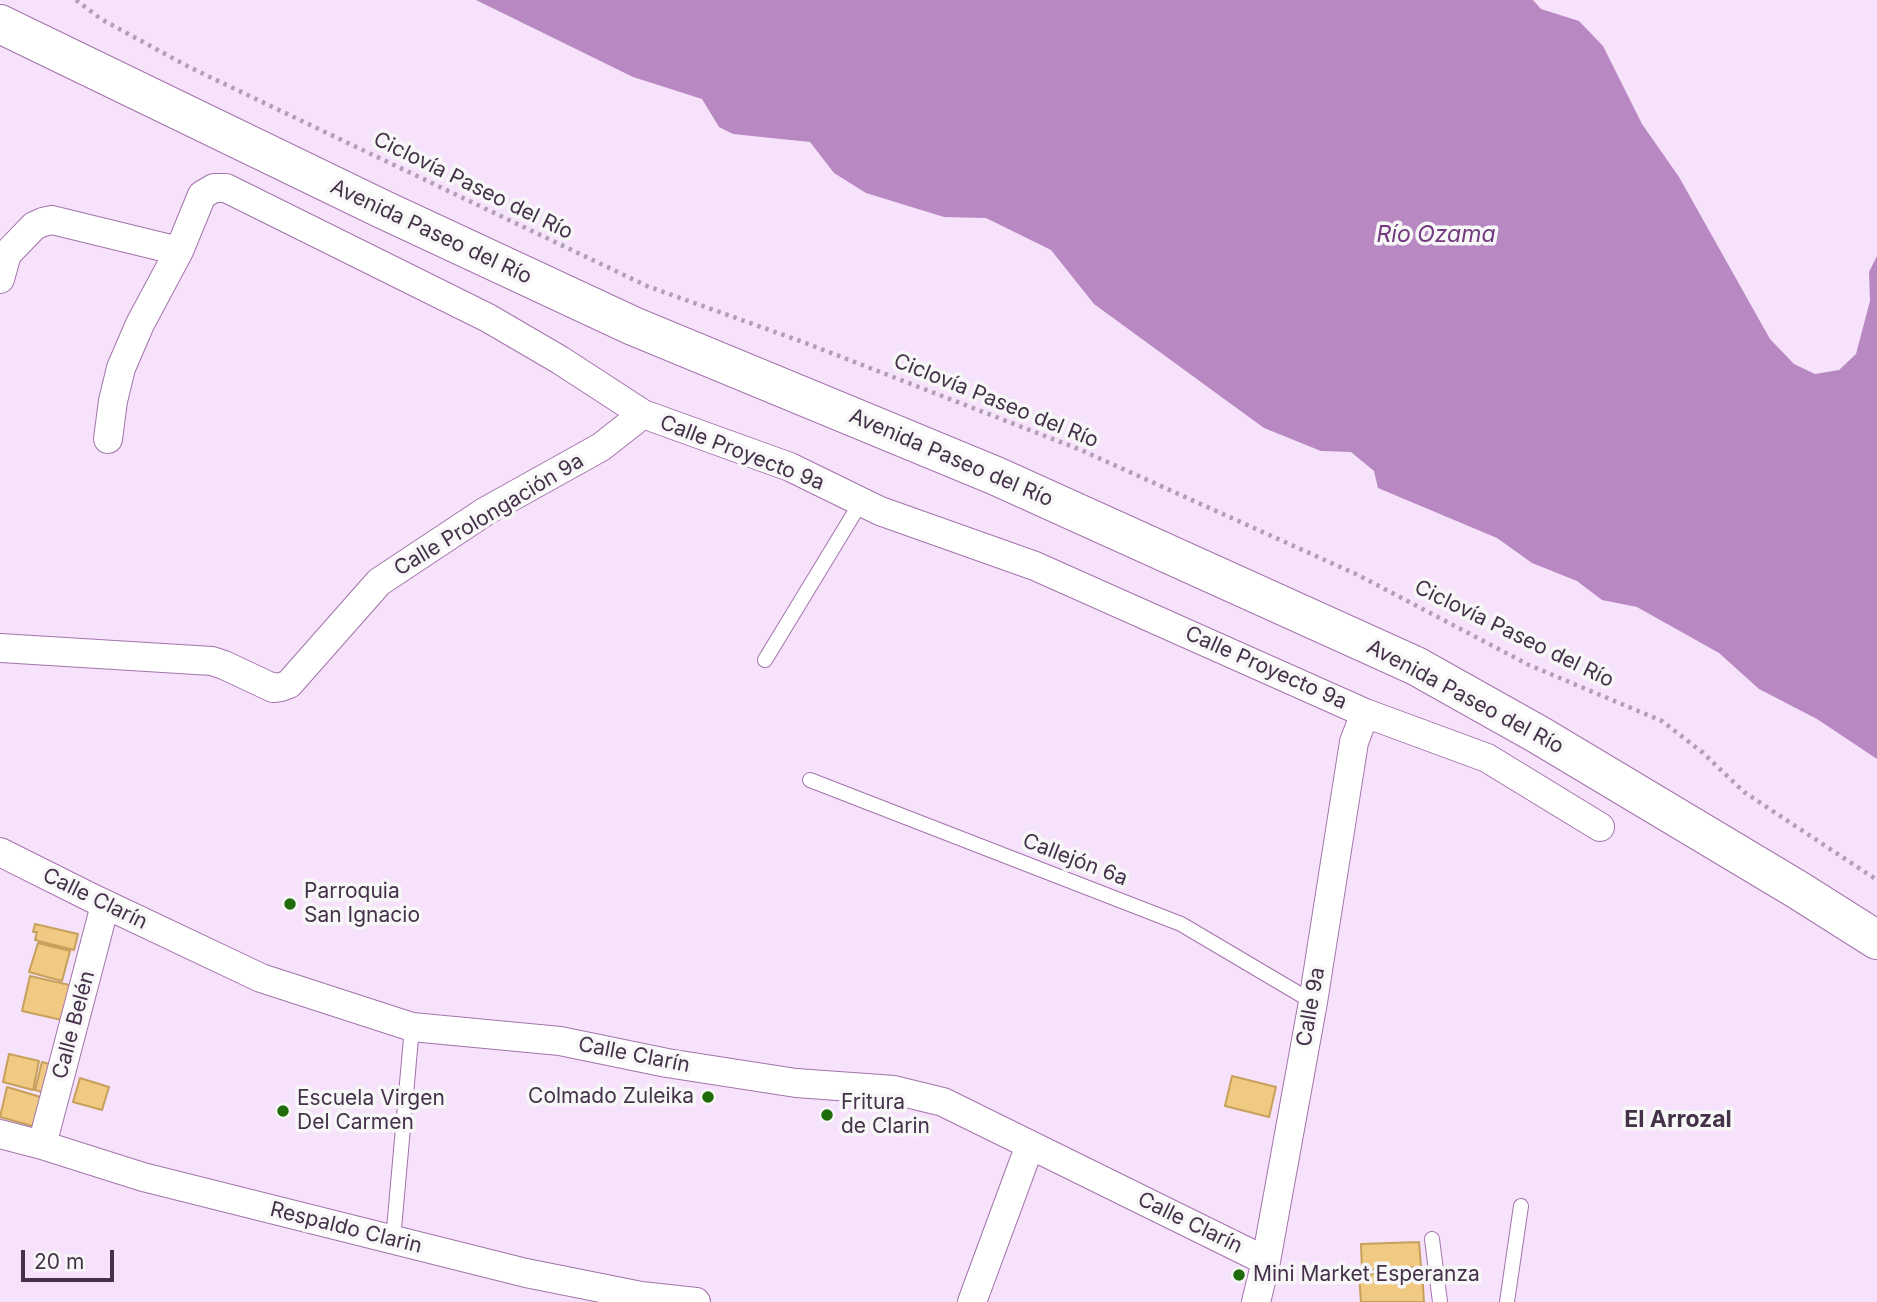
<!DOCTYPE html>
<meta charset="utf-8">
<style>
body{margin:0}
#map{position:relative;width:1877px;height:1302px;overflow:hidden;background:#f6e2fa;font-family:Inter,sans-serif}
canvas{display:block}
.scale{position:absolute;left:21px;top:1250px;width:93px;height:32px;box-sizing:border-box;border:4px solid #453149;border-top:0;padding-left:9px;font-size:21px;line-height:24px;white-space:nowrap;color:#453149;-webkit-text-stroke:5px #f7f7f7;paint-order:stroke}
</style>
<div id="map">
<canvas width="1877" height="1302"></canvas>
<div class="scale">20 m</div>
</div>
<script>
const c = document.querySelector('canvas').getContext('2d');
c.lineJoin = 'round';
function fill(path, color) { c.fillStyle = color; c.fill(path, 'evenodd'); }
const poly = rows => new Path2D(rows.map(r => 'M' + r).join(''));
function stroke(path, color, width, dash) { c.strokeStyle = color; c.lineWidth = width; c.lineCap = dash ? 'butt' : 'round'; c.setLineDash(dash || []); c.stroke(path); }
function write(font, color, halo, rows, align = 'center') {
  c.font = font + ' Inter,sans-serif'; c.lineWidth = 7; c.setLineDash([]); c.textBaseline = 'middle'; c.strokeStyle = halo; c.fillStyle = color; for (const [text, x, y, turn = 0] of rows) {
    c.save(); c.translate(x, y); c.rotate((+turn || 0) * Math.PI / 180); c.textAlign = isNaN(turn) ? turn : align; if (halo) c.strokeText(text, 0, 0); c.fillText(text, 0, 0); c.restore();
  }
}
fill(poly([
 [476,0,1533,0,1541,9,1579,21,1603,46,1642,124,1679,177,1770,339,1794,364,1815,374,1839,370,1856,354,1870,301,1869,272,1877,256,1877,759,1817,719,1759,689,1719,653,1637,607,1602,600,1577,581,1532,563,1497,538,1378,488,1374,471,1351,452,1321,451,1264,428,1094,304,1051,250,986,218,944,217,866,193,834,173,810,142,733,134,719,127,702,99,633,77]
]), '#b888c2');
const building = poly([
 [35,924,78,934,74,950,35,940,37,932,33,932,35,924],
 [38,943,70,951,62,981,29,972,38,943],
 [30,976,74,986,66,1021,22,1011,30,976],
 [9,1054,39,1061,33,1090,3,1082,9,1054],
 [42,1062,53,1065,46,1093,35,1090,42,1062],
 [1232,1076,1276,1087,1269,1117,1225,1106,1232,1076],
 [80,1078,109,1087,102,1110,73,1102,80,1078],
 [7,1087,44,1098,36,1127,0,1117,7,1087],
 [1419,1242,1421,1267,1362,1270,1361,1244,1419,1242],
 [1422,1272,1424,1302,1361,1302,1359,1275,1422,1272]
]);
fill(building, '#f0c983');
stroke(building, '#c7a15c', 2);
const lane = poly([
 [765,660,861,502],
 [810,780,1181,924,1313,1002],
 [1432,1239,1440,1302],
 [393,1240,412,1027],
 [1507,1302,1521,1206]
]);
const street = poly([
 [0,279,7,254,34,226,43,222,52,220,179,251],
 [108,439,113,401,121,368,140,324,179,251,202,195,214,188,226,188,488,318,560,360,643,414,790,467,880,511,1035,566,1365,713,1487,758,1600,827],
 [0,648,212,661,224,665,273,688,281,687,289,684,379,582,486,511,601,447,643,414],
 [0,852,92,898,261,978,412,1027,560,1041,667,1063,796,1083,894,1090,943,1102,1266,1261],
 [0,1134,42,1145,143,1177,526,1273,641,1296,696,1302],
 [42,1145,105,905],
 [972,1302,1030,1145],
 [1256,1302,1266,1261,1313,1002,1354,742,1365,713]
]);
const secondary = poly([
 [0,24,382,209,633,326,996,476,1416,666,1539,735,1798,890,1877,940]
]);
stroke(lane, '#a374ac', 16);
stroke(street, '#a374ac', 30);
stroke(secondary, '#a374ac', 40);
stroke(poly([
 [76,0,101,19,189,67,647,286,803,342,1081,450,1358,575,1529,665,1662,721,1702,752,1744,792,1877,880]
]), '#b29eb6', 4.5, [3.5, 5]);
stroke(lane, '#fff', 14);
stroke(street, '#fff', 28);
stroke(secondary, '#fff', 38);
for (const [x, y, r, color] of [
 [290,904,7,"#206c0d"],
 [708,1097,7,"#206c0d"],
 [283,1111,7,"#206c0d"],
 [827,1115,7,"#206c0d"],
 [1239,1275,7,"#206c0d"]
]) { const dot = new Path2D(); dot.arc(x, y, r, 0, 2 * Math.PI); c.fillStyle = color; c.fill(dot); stroke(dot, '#f7f7f7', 2.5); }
write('21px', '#453149', '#f7f7f7', [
 ["Ciclovía Paseo del Río",473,186,26],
 ["Avenida Paseo del Río",431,232,25],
 ["Ciclovía Paseo del Río",996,401,22],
 ["Calle Proyecto 9a",742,453,21],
 ["Avenida Paseo del Río",951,458,23],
 ["Calle Prolongación 9a",489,515,-31],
 ["Ciclovía Paseo del Río",1514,634,26],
 ["Calle Proyecto 9a",1266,668,24],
 ["Avenida Paseo del Río",1465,697,28],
 ["Callejón 6a",1075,860,21],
 ["Calle Clarín",95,899,26],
 ["Calle 9a",1311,1007,-80],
 ["Calle Belén",74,1025,-75],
 ["Calle Clarín",634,1055,11],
 ["Calle Clarín",1190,1223,26],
 ["Respaldo Clarin",346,1228,14]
]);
write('21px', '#453149', '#f7f7f7', [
 ["Parroquia",304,892],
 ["San Ignacio",304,916],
 ["Colmado Zuleika",694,1097,"right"],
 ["Escuela Virgen",297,1099],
 ["Del Carmen",297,1123],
 ["Fritura",841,1103],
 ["de Clarin",841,1127],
 ["Mini Market Esperanza",1253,1275]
], 'left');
write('italic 23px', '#73387f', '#f7f7f7', [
 ["Río Ozama",1436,235]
]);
write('bold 23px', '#453149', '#f7f7f7', [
 ["El Arrozal",1678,1120]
]);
</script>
